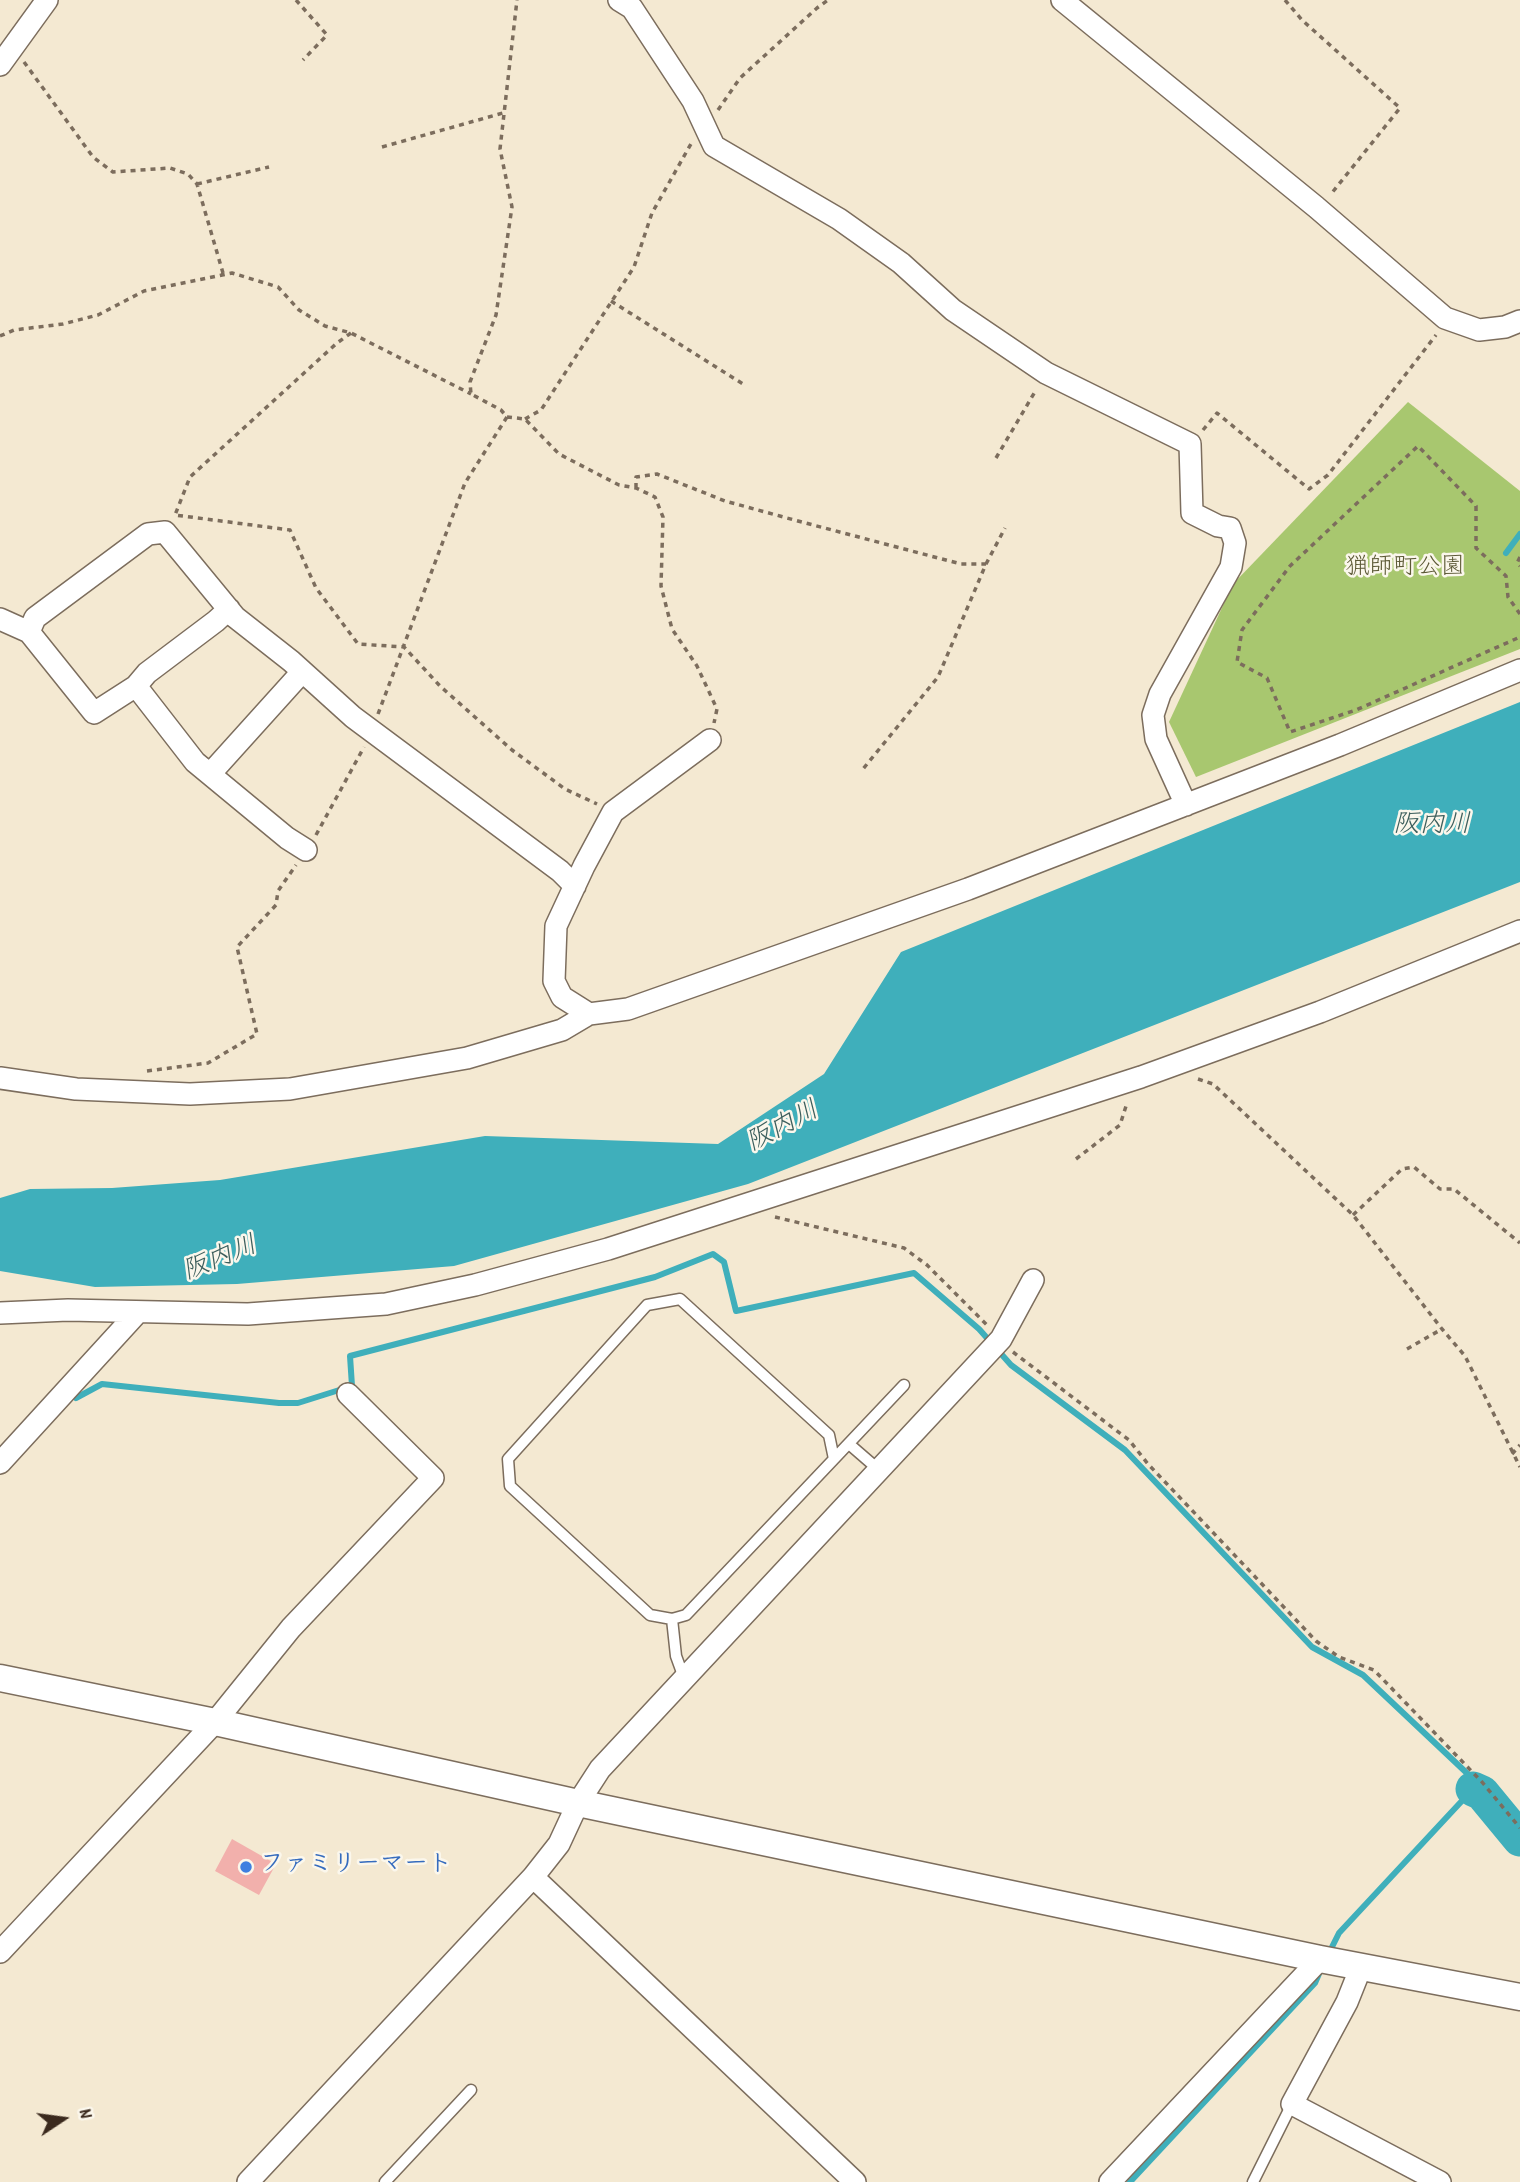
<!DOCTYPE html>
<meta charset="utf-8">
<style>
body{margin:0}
#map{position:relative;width:1520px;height:2182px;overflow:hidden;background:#f4e9d2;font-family:Dekko,sans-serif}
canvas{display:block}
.north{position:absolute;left:28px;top:2084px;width:70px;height:70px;-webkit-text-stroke:5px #fbf7ec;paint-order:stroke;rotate:77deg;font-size:19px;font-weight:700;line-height:28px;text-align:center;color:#3b2a1e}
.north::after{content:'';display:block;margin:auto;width:24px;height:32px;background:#3b2a1e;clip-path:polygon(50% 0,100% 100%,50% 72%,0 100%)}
</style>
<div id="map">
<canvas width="1520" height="2182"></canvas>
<div class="north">N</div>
</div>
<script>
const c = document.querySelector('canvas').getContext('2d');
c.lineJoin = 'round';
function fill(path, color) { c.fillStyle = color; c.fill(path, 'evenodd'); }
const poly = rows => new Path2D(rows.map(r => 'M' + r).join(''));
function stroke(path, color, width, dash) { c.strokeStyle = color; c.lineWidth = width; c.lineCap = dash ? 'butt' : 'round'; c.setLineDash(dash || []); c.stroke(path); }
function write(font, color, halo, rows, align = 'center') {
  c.font = font + ' Dekko,"Klee One",sans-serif'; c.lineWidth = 5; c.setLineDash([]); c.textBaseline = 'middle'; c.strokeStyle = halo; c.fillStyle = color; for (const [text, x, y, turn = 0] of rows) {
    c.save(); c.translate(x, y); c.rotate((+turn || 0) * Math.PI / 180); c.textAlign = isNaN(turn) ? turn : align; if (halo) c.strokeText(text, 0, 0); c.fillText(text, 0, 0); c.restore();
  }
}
fill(poly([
 [1408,402,1520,491,1520,649,1196,777,1169,722,1233,584]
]), '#a8c76f');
fill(poly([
 [1520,702,1520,882,748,1184,454,1266,237,1284,95,1287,0,1271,0,1198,30,1189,112,1188,220,1180,485,1136,718,1144,824,1074,901,952]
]), '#3fafbb');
stroke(poly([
 [1506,553,1520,534],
 [76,1398,102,1384,279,1403,298,1403,352,1386,350,1356,655,1277,713,1254,724,1262,736,1311,914,1273,979,1329,1011,1365,1125,1450,1312,1647,1363,1675,1471,1777,1473,1789,1339,1933,1329,1953],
 [1130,2182,1315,1983,1321,1969]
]), '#3fafbb', 6);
stroke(poly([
 [1473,1789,1482,1793,1520,1839]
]), '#3fafbb', 35);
fill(poly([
 [232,1839,276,1864,259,1895,215,1871]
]), '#f2b0ac');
const service = poly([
 [849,1444,879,1470],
 [834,1459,904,1385],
 [672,1619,686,1615,834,1459,829,1435,680,1299,647,1305,508,1459,510,1486,650,1615,672,1619,676,1656,684,1678],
 [385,2182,471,2090],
 [1253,2182,1292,2104]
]);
const minor = poly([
 [619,0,632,8,693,101,714,146,839,219,901,263,953,310,1046,373,1190,444,1192,513,1218,526,1230,528,1235,543,1231,567,1160,694,1153,715,1156,739,1186,805],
 [1062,0,1316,207,1445,318,1479,330,1505,327,1520,321],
 [0,65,47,0],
 [0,619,29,632,94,713,136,686,195,762,287,838,306,850],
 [29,632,35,618,148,534,165,532,235,617,291,661,353,717,560,871,575,886],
 [136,686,147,673,216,621,229,609],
 [210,774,302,672],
 [589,1014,562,997,554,981,556,926,584,866,613,812,710,740],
 [0,1078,76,1089,190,1094,290,1089,467,1058,562,1030,589,1014,628,1009,968,889,1340,745,1520,670],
 [0,1313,68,1310,248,1314,386,1304,475,1285,608,1249,1141,1077,1320,1012,1520,931],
 [0,1463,138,1312],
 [533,1877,855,2182],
 [0,1952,215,1722,291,1628,433,1478,348,1394],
 [1361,1967,1347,2002,1292,2104,1440,2182],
 [248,2182,533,1877,559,1844,578,1803,600,1769,1001,1339,1033,1280],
 [1110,2182,1320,1959]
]);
const tertiary = poly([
 [0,1678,215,1722,578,1803,1320,1959,1520,1997]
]);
stroke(service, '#7c6d5d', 13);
stroke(minor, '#7c6d5d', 24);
stroke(tertiary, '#7c6d5d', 29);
stroke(poly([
 [296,0,327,35,303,60],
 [1285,0,1302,20,1400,108,1331,194],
 [24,62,93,157,113,172,170,168,188,174,197,184,223,273],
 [718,110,740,78,817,8,828,0],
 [382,147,503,113],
 [197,184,269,167],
 [611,301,743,384],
 [351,333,337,343,190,477,175,515,290,530,316,588,358,644,404,647,440,686,512,750,565,789,597,804],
 [0,336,14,330,63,324,98,315,144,291,232,273,278,287,299,310,325,326,351,333,471,394],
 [507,417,525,419,559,454,619,485,636,488,655,497,663,517,661,586,672,629,697,666,717,709,714,723],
 [525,419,541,410,634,267,652,213,692,142],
 [1203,430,1217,413,1309,489,1328,475,1436,335],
 [996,458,1036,390],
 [636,488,636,477,657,474,725,501,798,521,961,564,986,564,938,677,863,769],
 [1520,557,1517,563,1520,566],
 [986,564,1005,528],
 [1520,614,1508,597,1506,576,1476,548,1476,506,1418,446,1290,566,1242,630,1237,662,1267,678,1290,732,1356,710,1520,637],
 [378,714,465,483,507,417,501,410,471,394,470,382,496,315,512,207,500,149,517,0],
 [316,835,364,747],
 [147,1071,208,1063,257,1034,237,947,276,905,278,891,296,865],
 [1198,1079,1213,1084,1353,1215,1442,1329,1465,1356,1520,1467],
 [1076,1159,1120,1125,1127,1103],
 [1353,1215,1402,1169,1414,1167,1440,1189,1454,1189,1520,1243],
 [775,1217,904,1248,927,1265,988,1326],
 [1407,1349,1442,1329],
 [1013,1352,1129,1440,1148,1464,1316,1641,1339,1657,1374,1670,1482,1782,1520,1828],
 [1512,1454,1520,1445]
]), '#7c6d5d', 3.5, [5, 5]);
stroke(service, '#fff', 10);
stroke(minor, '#fff', 21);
stroke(tertiary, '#fff', 26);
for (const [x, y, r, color] of [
 [246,1867,7,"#3f7fe0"]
]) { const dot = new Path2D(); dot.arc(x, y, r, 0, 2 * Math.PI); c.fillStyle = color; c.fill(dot); stroke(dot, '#fbf7ec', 2.5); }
write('24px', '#5c5936', '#fbf7ec', [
 ["猟師町公園",1405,570]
]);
write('bold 24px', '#366cbe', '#fbf7ec', [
 ["ファミリーマート",260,1867]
], 'left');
write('italic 26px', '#3d5f5d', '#fbf7ec', [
 ["阪内川",1432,827],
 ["阪内川",784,1129,-28],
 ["阪内川",221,1261,-22]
]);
</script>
